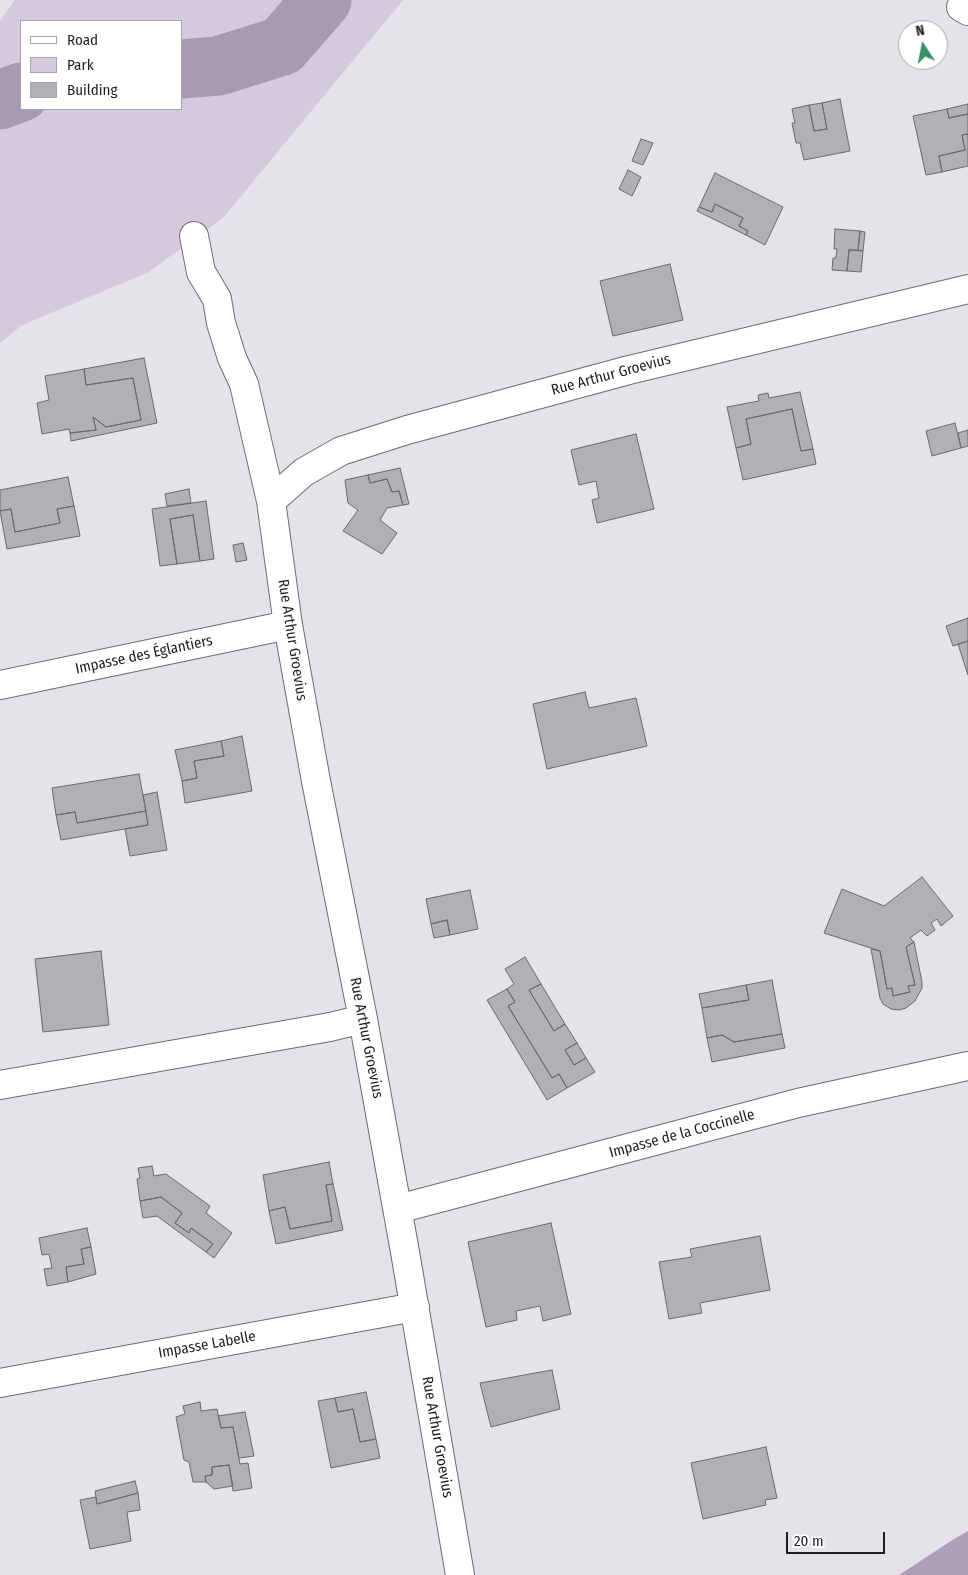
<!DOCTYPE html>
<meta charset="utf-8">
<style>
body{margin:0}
#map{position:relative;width:968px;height:1575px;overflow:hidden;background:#e6e2e9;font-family:"Fira Sans Condensed",sans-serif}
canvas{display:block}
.legend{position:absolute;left:20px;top:20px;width:162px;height:90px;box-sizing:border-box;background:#fff;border:1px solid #a6a5a6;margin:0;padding:6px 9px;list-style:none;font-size:15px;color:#201e21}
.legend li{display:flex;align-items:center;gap:10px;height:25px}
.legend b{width:25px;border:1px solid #a6a5a6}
.north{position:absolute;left:898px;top:20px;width:50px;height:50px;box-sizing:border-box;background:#fff;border:1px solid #a6a5a6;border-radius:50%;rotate:349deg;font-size:14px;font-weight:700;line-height:20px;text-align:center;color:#201e21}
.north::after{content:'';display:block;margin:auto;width:18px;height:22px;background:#379065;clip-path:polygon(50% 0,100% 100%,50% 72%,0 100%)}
.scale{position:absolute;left:786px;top:1532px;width:99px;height:22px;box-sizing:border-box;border:2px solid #201e21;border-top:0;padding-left:6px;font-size:15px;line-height:18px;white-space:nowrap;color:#201e21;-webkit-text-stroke:4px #fff;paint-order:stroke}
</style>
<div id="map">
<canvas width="968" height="1575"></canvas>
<ul class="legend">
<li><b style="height:6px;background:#fff"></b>Road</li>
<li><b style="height:14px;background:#d4c9dd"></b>Park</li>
<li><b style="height:14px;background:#b3afb6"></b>Building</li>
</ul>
<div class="north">N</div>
<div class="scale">20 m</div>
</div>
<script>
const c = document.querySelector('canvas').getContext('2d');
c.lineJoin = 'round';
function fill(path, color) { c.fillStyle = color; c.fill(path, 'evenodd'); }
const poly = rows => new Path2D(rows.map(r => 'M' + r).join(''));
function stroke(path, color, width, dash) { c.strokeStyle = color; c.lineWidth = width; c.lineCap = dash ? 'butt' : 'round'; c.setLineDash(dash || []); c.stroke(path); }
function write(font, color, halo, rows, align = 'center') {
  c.font = font + ' "Fira Sans Condensed",sans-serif'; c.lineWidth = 4; c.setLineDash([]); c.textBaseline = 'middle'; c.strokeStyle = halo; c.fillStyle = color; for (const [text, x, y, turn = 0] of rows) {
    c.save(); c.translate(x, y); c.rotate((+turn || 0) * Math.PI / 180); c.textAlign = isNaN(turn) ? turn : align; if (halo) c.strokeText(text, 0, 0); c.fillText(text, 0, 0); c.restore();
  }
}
fill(poly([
 [15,0,403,0,223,218,147,273,22,325,0,343,0,21],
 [21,21,181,21,181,109,21,109]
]), '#d4c9dd');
fill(poly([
 [968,1531,968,1575,899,1575,954,1539]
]), '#ad9fba');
stroke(poly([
 [181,69,218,66,282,46,322,0],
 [0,100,21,92]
]), '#a89ab4', 59);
const building = poly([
 [840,99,850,151,804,160,800,143,796,143,792,123,795,123,792,109,809,105,814,131,827,129,822,103,840,99],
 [822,103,827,129,814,131,809,105,822,103],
 [968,104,968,114,949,118,947,109,968,104],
 [947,109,949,118,968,114,968,134,962,135,965,150,939,156,942,172,926,175,913,116,947,109],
 [968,134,968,166,942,172,939,156,965,150,962,135,968,134],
 [641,139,653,143,643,165,632,161,641,139],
 [628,170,641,177,632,196,619,189,628,170],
 [715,173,783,207,765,245,746,235,748,231,739,226,743,218,715,204,712,212,699,207,715,173],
 [715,204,743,218,739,226,748,231,746,235,697,211,699,207,712,212,715,204],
 [835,229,860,231,858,250,849,250,847,271,832,270,833,258,836,258,837,249,834,249,835,229],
 [860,231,865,232,863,251,858,250,860,231],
 [849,250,863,251,861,272,847,271,849,250],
 [670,264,683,320,613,336,600,281,670,264],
 [144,358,157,423,71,441,70,433,96,430,93,417,106,427,141,420,133,378,86,385,84,369,144,358],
 [84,369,86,385,133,378,141,420,106,427,93,417,96,430,70,433,69,429,42,434,37,403,49,400,45,376,84,369],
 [800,392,813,449,801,451,792,409,746,419,751,444,736,448,727,407,759,401,758,395,768,393,769,398,800,392],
 [792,409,801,451,813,449,816,464,743,480,736,448,751,444,746,419,792,409],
 [955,423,961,448,932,456,926,431,955,423],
 [968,430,968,446,961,448,958,433,968,430],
 [636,434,654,509,597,523,592,500,599,498,596,481,579,485,571,450,636,434],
 [400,468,409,504,403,505,399,491,392,492,387,479,370,483,368,475,400,468],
 [368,475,370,483,387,479,392,492,399,491,403,505,387,508,380,520,397,533,382,554,343,531,358,510,348,503,345,480,368,475],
 [68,477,74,506,57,509,60,523,15,532,11,509,0,511,0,490,68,477],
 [189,489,191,503,167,506,165,494,189,489],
 [206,501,214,559,200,561,193,515,170,519,177,564,160,566,152,509,206,501],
 [74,506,80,536,7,549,0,511,11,509,15,532,60,523,57,509,74,506],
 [193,515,200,561,177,564,170,519,193,515],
 [243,543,247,560,236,562,233,545,243,543],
 [968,618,968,641,953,646,946,626,968,618],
 [968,641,968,675,958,644,968,641],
 [585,692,589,708,636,698,647,746,547,769,533,704,585,692],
 [242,736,252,791,185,803,182,781,197,778,194,761,224,756,221,741,242,736],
 [221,741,224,756,194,761,197,778,182,781,175,750,221,741],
 [139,774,146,811,77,823,75,812,56,815,52,788,139,774],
 [157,792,167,850,130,856,125,829,148,825,143,795,157,792],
 [146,811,148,825,61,840,56,815,75,812,77,823,146,811],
 [922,877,953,916,941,926,937,919,931,923,935,930,927,936,921,930,910,938,914,942,906,947,915,985,908,986,910,992,893,996,892,988,887,989,880,951,824,933,842,889,884,906,922,877],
 [470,890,478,929,450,935,447,920,431,924,426,899,470,890],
 [447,920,450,935,434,938,431,924,447,920],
 [914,942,922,982,922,988,915,1001,906,1008,899,1010,891,1009,883,1004,880,998,871,949,880,951,887,989,892,988,893,996,910,992,908,986,915,985,906,947,914,942],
 [101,951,109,1025,43,1032,35,959,101,951],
 [525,957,541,984,529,990,554,1031,565,1024,577,1043,565,1050,574,1065,586,1058,595,1072,567,1088,559,1074,552,1078,508,1006,515,1002,507,989,514,984,505,969,525,957],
 [772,980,782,1034,734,1042,722,1035,707,1038,702,1008,749,1000,746,985,772,980],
 [541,984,565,1024,554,1031,529,990,541,984],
 [746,985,749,1000,702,1008,699,994,746,985],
 [507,989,515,1002,508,1006,552,1078,559,1074,567,1088,547,1100,487,1000,507,989],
 [782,1034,785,1048,712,1062,707,1038,722,1035,734,1042,782,1034],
 [577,1043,586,1058,574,1065,565,1050,577,1043],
 [329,1162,333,1184,326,1185,332,1221,290,1229,285,1207,269,1211,263,1175,329,1162],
 [152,1166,154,1176,166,1174,210,1206,206,1213,232,1233,214,1258,206,1252,213,1244,191,1228,189,1233,175,1223,182,1213,161,1197,140,1201,137,1179,140,1178,138,1168,152,1166],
 [333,1184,343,1230,276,1244,269,1211,285,1207,290,1229,332,1221,326,1185,333,1184],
 [161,1197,182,1213,175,1223,189,1233,191,1228,213,1244,206,1252,157,1216,143,1218,140,1201,161,1197],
 [551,1223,571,1314,543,1321,540,1306,516,1311,517,1320,486,1327,468,1242,551,1223],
 [87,1228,91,1247,81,1249,84,1264,66,1267,68,1282,47,1286,44,1269,52,1268,49,1254,42,1255,39,1238,87,1228],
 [760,1236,770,1290,700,1303,702,1313,669,1319,659,1262,692,1257,690,1249,760,1236],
 [91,1247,96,1274,68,1282,66,1267,84,1264,81,1249,91,1247],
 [552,1370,560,1409,491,1427,480,1383,552,1370],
 [366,1392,376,1439,360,1442,353,1409,338,1412,335,1398,366,1392],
 [335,1398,338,1412,353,1409,360,1442,376,1439,380,1458,331,1468,318,1401,335,1398],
 [200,1402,201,1411,217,1409,221,1428,233,1427,240,1464,248,1463,252,1488,233,1491,229,1465,212,1467,212,1475,205,1476,206,1482,193,1482,189,1462,184,1460,176,1417,185,1414,183,1406,200,1402],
 [245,1412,254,1456,239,1458,233,1427,221,1428,218,1416,245,1412],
 [766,1447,777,1498,765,1500,766,1505,703,1519,691,1463,766,1447],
 [229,1465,233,1486,214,1489,206,1482,205,1476,212,1475,212,1467,229,1465],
 [135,1481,138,1493,97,1504,95,1491,135,1481],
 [138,1493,140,1510,127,1512,131,1541,90,1549,80,1500,96,1497,97,1504,138,1493]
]);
fill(building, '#b3afb6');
stroke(building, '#6b686e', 1);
const minor = poly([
 [961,7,968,11],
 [194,236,201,272,217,299,221,323,232,358,244,384,271,501],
 [0,685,288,625],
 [0,1085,330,1027,363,1019],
 [398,1209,798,1103,968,1066],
 [0,1383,415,1307],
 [460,1575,405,1252,363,1019,316,781,288,625,271,501,304,472,341,451,407,430,629,370,968,289]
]);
stroke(minor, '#6d6a70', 30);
stroke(minor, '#fff', 28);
write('15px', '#201e21', '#fff', [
 ["Rue Arthur Groevius",611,375,-15],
 ["Rue Arthur Groevius",292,640,81],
 ["Impasse des Églantiers",144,655,-12],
 ["Rue Arthur Groevius",366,1038,79],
 ["Impasse de la Coccinelle",682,1134,-15],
 ["Impasse Labelle",207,1345,-10],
 ["Rue Arthur Groevius",437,1437,80]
]);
</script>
